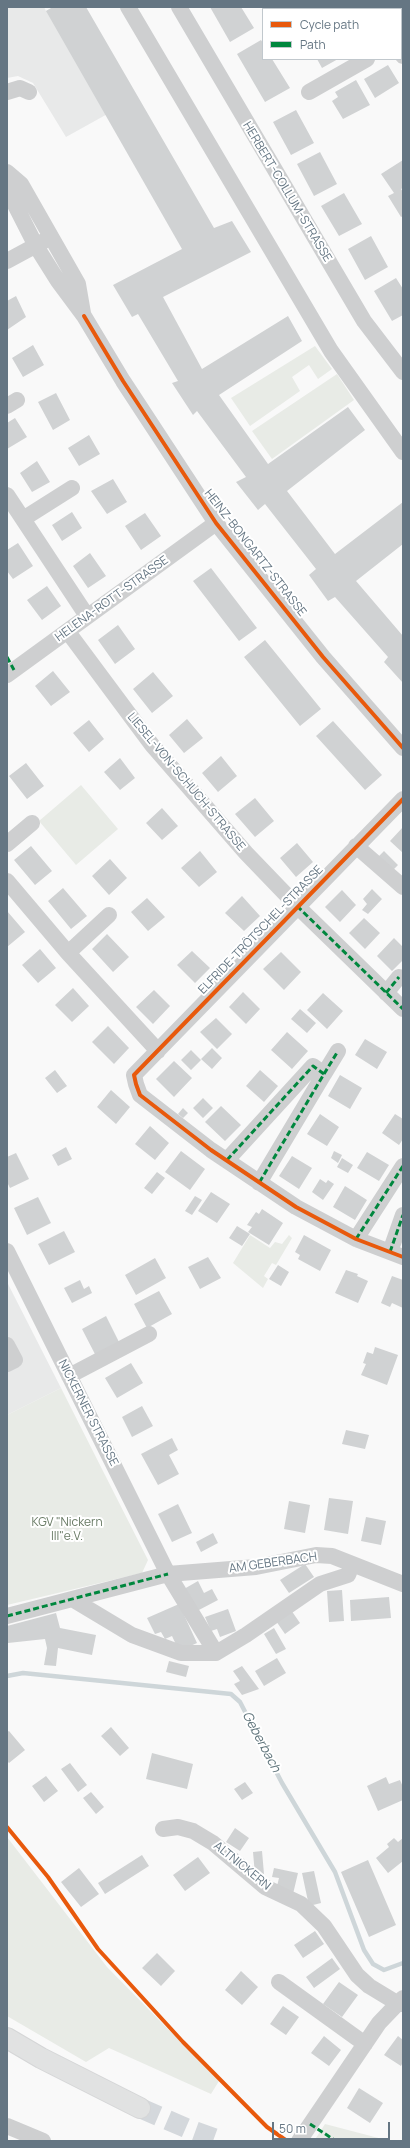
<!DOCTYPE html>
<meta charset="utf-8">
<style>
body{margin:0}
#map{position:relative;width:410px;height:2148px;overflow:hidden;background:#f9f9f9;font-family:Manrope,sans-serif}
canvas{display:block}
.frame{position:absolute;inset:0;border:8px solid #657683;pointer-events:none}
.legend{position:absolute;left:262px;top:8px;width:140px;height:52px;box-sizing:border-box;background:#fff;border:1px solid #c1c8cd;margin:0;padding:5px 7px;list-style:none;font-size:12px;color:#657683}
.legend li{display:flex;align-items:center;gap:8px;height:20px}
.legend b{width:20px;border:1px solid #c1c8cd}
.scale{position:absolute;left:272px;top:2122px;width:118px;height:18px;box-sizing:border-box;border:2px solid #657683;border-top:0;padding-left:5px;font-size:12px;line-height:14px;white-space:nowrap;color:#657683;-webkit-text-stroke:3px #fff;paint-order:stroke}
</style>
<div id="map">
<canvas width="410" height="2148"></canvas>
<div class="frame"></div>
<ul class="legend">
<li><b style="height:5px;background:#e8590c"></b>Cycle path</li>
<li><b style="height:5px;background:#00873e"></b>Path</li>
</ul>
<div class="scale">50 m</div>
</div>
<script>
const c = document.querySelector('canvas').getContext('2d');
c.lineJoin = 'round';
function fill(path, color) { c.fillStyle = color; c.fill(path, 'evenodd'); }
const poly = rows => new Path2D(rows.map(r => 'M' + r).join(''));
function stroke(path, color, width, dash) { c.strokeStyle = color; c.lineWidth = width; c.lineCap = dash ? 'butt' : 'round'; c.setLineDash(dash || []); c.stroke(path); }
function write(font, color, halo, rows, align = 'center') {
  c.font = font + ' Manrope,sans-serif'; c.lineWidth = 4; c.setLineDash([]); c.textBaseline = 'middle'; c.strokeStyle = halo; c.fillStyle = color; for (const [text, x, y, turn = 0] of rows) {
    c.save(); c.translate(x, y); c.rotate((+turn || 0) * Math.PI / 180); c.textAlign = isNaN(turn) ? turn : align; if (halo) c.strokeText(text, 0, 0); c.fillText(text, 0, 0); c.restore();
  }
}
fill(poly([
 [7,7,44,7,46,11,53,7,138,97,66,137,33,83,18,76,7,78],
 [7,1282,61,1388,7,1415]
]), '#e8e9e9');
fill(poly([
 [315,346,332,369,318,379,309,365,292,377,300,391,250,426,231,398],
 [337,374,354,400,272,459,252,431],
 [81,785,118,829,76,865,39,821],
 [250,1235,270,1248,275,1242,282,1244,289,1235,292,1238,276,1265,272,1263,264,1276,268,1279,263,1288,233,1263],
 [61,1388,148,1560,142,1573,7,1605,7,1415],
 [7,1837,107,1967,219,2081,211,2094,109,2048,86,2062,7,2016],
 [325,2124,390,2141,314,2141]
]), '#e8ebe6');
stroke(poly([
 [7,1676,23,1673,231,1694,240,1702,282,1783,335,1872,364,1950,373,1964,384,1970,403,1963]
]), '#ced6d9', 4.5);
fill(poly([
 [53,7,86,7,214,228,232,221,251,252,163,297,202,369,288,316,302,341,219,395,268,464,348,407,365,430,287,491,335,554,403,502,403,544,356,581,403,636,403,683,384,662,388,657,335,597,328,601,309,575,316,569,265,504,258,510,236,482,246,477,197,411,193,415,172,383,178,381,138,314,132,317,113,285,182,249,46,11],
 [210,7,241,7,254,28,230,42],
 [261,40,263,43,263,59,272,59,290,88,265,102,237,54],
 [317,59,338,59,322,68],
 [388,65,399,83,375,98,364,79],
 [356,80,370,105,343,119,332,101,338,97,335,92],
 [296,110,314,143,291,155,273,122],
 [320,152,337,184,314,196,297,164],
 [403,160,403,188,401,189,403,192,403,216,401,217,388,196,394,193,381,174],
 [344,193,362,224,339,236,321,206],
 [371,236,388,267,365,280,348,249],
 [396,278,403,289,403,315,392,321,374,291],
 [16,296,26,317,7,330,7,301],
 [33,345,44,365,23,377,12,358],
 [56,393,70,420,53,430,38,402],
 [15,418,27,437,7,449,7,423],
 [89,435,100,454,79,466,68,448],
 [37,461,50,482,32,492,20,473],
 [113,479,127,502,107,514,91,491],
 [72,512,82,528,62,541,52,525],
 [145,513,161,536,141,550,125,526],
 [18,543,33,566,13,579,7,571,7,550],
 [90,553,106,576,88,588,73,566],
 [211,568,257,628,239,641,193,581],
 [47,586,61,606,42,620,27,600],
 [118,625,135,649,115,664,98,640],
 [265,640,321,709,300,726,244,657],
 [53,671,70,692,51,706,35,686],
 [153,672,173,696,152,713,133,689],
 [187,719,203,738,184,753,169,735],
 [89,720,104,739,89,752,73,733],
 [333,721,382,775,365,790,316,736],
 [221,756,237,776,218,792,202,773],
 [120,758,135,778,120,790,104,772],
 [26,763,44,786,27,799,9,776],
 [255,798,274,821,255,837,235,814],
 [162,808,178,826,162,840,146,823],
 [403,827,403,853,390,841],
 [297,843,313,862,296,877,280,858],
 [31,846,52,871,35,885,14,860],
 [200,851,217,872,199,887,181,868],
 [384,851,398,865,393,870,379,856],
 [110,859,127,878,109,895,92,876],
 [63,888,87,916,71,929,48,901],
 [372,889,382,899,368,914,362,910,367,904,363,899],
 [342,890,356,905,340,922,325,907],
 [242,896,260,916,244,931,225,913],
 [147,898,165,917,148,931,131,912],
 [7,911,25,932,7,947],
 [364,918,380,933,365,949,349,933],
 [107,934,129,957,113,972,92,949],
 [394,938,403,947,403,960,392,971,377,956],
 [40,949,56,968,38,983,22,965],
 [192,951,210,968,195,983,177,965],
 [281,952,301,972,284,990,263,969],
 [73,988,89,1006,72,1022,55,1005],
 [154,990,170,1006,153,1024,136,1007],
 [243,992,260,1009,246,1024,229,1007],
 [323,993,343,1011,327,1029,307,1010],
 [300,1009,316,1023,307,1033,291,1019],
 [216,1018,232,1034,217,1049,200,1032],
 [108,1026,129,1048,114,1064,92,1042],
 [287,1032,308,1051,292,1069,271,1050],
 [365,1039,387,1052,377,1069,355,1055],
 [212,1048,222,1058,212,1069,201,1059],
 [191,1050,201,1060,191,1070,181,1060],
 [174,1061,192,1078,174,1097,156,1079],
 [55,1070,67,1086,57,1093,45,1078],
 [260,1070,278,1086,264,1102,246,1086],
 [340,1075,362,1088,350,1109,328,1096],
 [111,1090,130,1107,116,1124,97,1107],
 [203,1098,213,1108,203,1118,193,1108],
 [221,1106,241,1125,225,1141,205,1122],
 [183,1108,188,1113,183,1118,178,1114],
 [320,1114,339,1127,327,1146,307,1134],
 [395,1114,403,1119,403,1139,399,1145,382,1133],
 [150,1126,169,1143,155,1160,135,1144],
 [66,1147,72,1159,58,1166,52,1155],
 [181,1151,205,1169,190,1190,165,1172],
 [334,1151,342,1155,338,1163,331,1158],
 [367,1152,389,1165,379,1181,357,1168],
 [16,1153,29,1179,10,1188,7,1182,7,1157],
 [292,1156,312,1168,299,1189,279,1176],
 [342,1158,353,1165,348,1173,337,1167],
 [157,1172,165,1178,152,1194,144,1188],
 [320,1179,326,1183,328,1180,334,1184,323,1200,312,1192],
 [345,1186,367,1200,355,1220,333,1207],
 [211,1192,230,1204,217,1223,198,1211],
 [195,1196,202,1200,192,1215,185,1211],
 [38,1197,51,1223,27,1235,14,1208],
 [262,1209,283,1223,269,1245,248,1232,252,1227,247,1225,256,1212,259,1214],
 [237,1226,250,1234,242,1246,229,1238],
 [64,1231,75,1252,49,1265,38,1244],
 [304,1235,331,1250,320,1271,298,1259,300,1255,295,1252],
 [208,1257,221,1278,200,1289,188,1267],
 [155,1258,166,1278,136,1295,125,1275],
 [278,1265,289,1272,281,1286,269,1279],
 [346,1270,358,1274,357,1276,368,1281,358,1303,335,1293],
 [392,1276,403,1280,403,1308,392,1303,390,1307,381,1303],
 [80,1280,84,1289,89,1286,92,1293,72,1303,64,1288],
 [159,1291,172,1314,147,1328,134,1304],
 [106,1316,121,1346,97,1358,82,1329],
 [375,1347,398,1355,387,1385,361,1375,366,1364,363,1363,367,1352,373,1354],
 [131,1363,143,1383,117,1398,105,1378],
 [142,1406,153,1426,132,1437,122,1417],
 [346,1430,369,1435,365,1449,342,1444],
 [172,1438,178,1450,169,1455,179,1474,158,1485,141,1454],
 [329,1498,353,1501,348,1534,324,1530],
 [289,1501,310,1505,305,1533,284,1529],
 [178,1504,192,1533,172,1542,158,1514],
 [366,1517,386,1521,381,1545,361,1541],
 [213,1533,218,1543,201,1552,196,1542],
 [305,1564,314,1577,289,1593,280,1580],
 [198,1581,204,1593,212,1589,218,1600,197,1611,184,1589],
 [342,1590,344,1621,329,1622,327,1591],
 [389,1597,391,1618,351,1621,350,1600],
 [179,1604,197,1643,179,1651,172,1636,165,1639,161,1632,155,1634,147,1618],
 [228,1609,236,1631,220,1637,217,1629,211,1631,205,1617],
 [291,1610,300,1623,285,1634,276,1621],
 [56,1613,60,1628,96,1635,92,1655,58,1648,56,1666,44,1665,47,1648,45,1639,8,1643,7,1626],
 [274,1628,286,1649,276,1654,264,1634],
 [277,1658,286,1673,264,1686,255,1671],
 [169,1661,189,1666,186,1677,166,1672],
 [242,1666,259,1689,242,1695,234,1684,240,1681,233,1671],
 [111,1727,129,1748,120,1756,101,1736],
 [9,1731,25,1750,9,1763,7,1761,7,1732],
 [152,1753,193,1764,187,1789,146,1779],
 [70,1763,87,1785,78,1792,61,1769],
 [46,1776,58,1791,44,1802,32,1786],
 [386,1777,389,1784,400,1780,403,1787,403,1800,378,1811,367,1786],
 [245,1782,253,1793,242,1800,234,1789],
 [91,1792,104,1807,96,1814,83,1798],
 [235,1828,249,1838,240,1851,226,1842],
 [394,1838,398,1842,403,1838,403,1861,388,1873,376,1858,389,1847,387,1844],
 [262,1851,264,1874,255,1875,253,1852],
 [142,1855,149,1866,105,1894,98,1883],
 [198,1857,210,1873,185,1891,173,1875],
 [368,1860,396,1925,369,1937,341,1872],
 [79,1868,99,1894,81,1907,61,1882],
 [274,1868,298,1873,293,1894,276,1890,279,1878,272,1877],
 [314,1871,321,1903,309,1906,302,1873],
 [315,1931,324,1944,303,1958,294,1945],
 [157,1953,175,1971,161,1986,142,1968],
 [332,1958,340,1969,314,1988,306,1977],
 [241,1971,258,1987,242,2005,225,1990],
 [339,1982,358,1995,342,2017,323,2004],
 [283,2006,299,2017,286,2035,270,2024],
 [324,2036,341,2050,329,2066,311,2053],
 [398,2036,403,2040,403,2062,401,2066,384,2055],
 [359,2088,383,2103,370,2123,347,2108]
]), '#d0d2d3');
stroke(poly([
 [140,2108,186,2128,222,2141]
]), '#d4d8dc', 20, [20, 10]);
const major = poly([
 [7,2038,41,2058,140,2108]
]);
stroke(major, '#d5d6d7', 22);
stroke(poly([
 [128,7,331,351,403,452],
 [179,7,364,321,403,372],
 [374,7,375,9],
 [401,53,403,56],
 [7,92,20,88,29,92],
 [309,92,367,59],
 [7,172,21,184,78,284,83,313],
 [7,189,36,246,58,281,84,316,123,381,216,523,323,657,403,748],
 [7,261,44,241],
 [7,406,17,400],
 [7,495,87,616],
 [23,519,72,488],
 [68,632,152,745,246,853,297,906,403,1009],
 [7,675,216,523],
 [403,799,134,1075,136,1084,140,1095,211,1150,296,1207,356,1239,403,1257],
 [7,844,32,823],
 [356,846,403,887],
 [7,881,68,953,158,1051],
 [68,953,109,915],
 [386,993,399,977],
 [324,1074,338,1051],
 [227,1160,313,1066,324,1074,259,1183],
 [356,1239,403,1166],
 [7,1251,168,1574,216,1653],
 [390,1252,403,1215],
 [7,1345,15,1360,7,1364],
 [69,1376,149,1334],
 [72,1599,132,1635,181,1653,216,1653,246,1635,320,1584,348,1575,352,1565],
 [7,1616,168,1574,256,1567,316,1555,332,1556,403,1584],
 [163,1829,178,1827,193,1831,213,1843,265,1887,301,1904,324,1926,357,1975,369,1986,397,2003,403,2004],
 [279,1982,365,2044],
 [7,2126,43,2141],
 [299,2141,379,2023,403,1998]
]), '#cecfd0', 16);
stroke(major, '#e1e2e2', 20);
stroke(poly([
 [7,657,14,670],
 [297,906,403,1009],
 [386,993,399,977],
 [324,1074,338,1051],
 [227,1160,313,1066,324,1074,259,1183],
 [356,1239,403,1166],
 [390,1252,403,1215],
 [7,1616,168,1574],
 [310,2124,336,2141]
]), '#00873e', 3, [6, 3]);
stroke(poly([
 [84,316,123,381,216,523,323,657,403,748],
 [403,799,134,1075,136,1084,140,1095,211,1150,296,1207,356,1239,403,1257],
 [7,1827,48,1877,98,1949,183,2042,267,2127,287,2141]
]), '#e8590c', 4);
write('12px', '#657683', '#fff', [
 ["HERBERT-COLLUM-STRASSE",287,192,59],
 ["HEINZ-BONGARTZ-STRASSE",255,553,52],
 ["HELENA-ROTT-STRASSE",112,599,-36],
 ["LIESEL-VON-SCHUCH-STRASSE",186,782,50],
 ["ELFRIDE-TRÖTSCHEL-STRASSE",261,930,-46],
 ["NICKERNER STRASSE",88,1413,63],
 ["AM GEBERBACH",273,1563,-8],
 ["ALTNICKERN",242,1866,39]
]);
write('12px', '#687a64', '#fff', [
 ["KGV \"Nickern",67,1523],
 ["III\"e.V.",67,1537]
]);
write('italic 13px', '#60757c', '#fff', [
 ["Geberbach",261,1742,62]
]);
</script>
